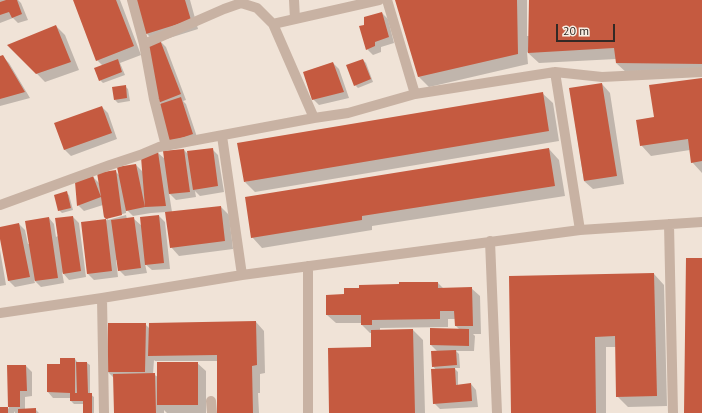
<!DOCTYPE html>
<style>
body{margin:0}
#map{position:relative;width:702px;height:413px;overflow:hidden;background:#f0e3d7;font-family:"PT Sans",sans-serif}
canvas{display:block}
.scale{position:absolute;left:556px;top:24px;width:59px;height:18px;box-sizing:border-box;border:2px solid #332925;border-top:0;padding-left:5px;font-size:12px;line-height:14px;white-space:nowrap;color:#332925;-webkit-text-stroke:3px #f8eee3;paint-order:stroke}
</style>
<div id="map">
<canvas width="702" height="413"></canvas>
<div class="scale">20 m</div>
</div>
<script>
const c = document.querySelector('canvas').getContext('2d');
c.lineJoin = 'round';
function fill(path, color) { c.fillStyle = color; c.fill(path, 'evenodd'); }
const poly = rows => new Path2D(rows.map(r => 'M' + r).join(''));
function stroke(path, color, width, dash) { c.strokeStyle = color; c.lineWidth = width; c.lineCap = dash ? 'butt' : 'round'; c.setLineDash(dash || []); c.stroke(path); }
fill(poly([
 [0,0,18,0,21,3,28,20,18,23,13,18,0,23],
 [74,0,120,0,141,55,120,63,125,75,103,83,100,80,103,66,97,60],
 [136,0,190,0,198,29,160,41,166,47,186,100,183,101,186,104,198,140,176,147,161,104,159,102,156,43,146,33],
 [397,0,527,0,527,36,529,36,530,0,702,0,702,74,627,73,616,63,616,59,539,63,527,52,528,64,429,87,419,77],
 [382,13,388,19,394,43,381,47,381,52,373,55,367,49,365,26],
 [56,26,65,35,79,70,45,82,9,45],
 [3,57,9,63,30,98,0,106,0,58],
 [363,60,366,63,373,82,358,88,355,85],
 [333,63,339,69,349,98,319,105,313,99],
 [702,79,702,173,692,162,690,150,651,156,641,145,655,118],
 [602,84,610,93,624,184,593,189,584,181,570,89],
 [125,86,128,89,130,101,118,103,115,100],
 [542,93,553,103,559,141,255,192,245,182],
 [102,107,108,113,117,139,71,156,65,150,56,124],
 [212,149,218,155,224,192,200,196,195,191,196,197,176,200,169,193,172,212,221,207,229,215,233,249,179,256,171,247,166,212,151,213,133,216,126,209,126,213,108,218,108,220,126,215,127,219,134,219,142,226,159,216,165,222,170,269,152,270,145,264,147,273,125,276,119,270,118,260,116,260,118,277,94,280,88,274,82,223,108,220,104,217,103,205,84,211,78,205,93,177,100,184,115,171,120,176,136,165,143,172,158,153,165,159,184,150,189,155],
 [549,149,559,160,565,196,372,226,372,230,262,248,252,237],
 [66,193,69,195,73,210,62,213,59,210],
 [73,217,79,223,86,277,69,280,62,272,64,283,41,287,34,280,35,283,15,287,9,281,0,228,19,224,25,230,28,244,30,244,49,218,54,224,56,237,58,236],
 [0,250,6,285,0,286],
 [654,274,664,285,667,406,628,407,617,396,616,347,606,347,606,413,512,413],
 [438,283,443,288,471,288,480,296,481,334,473,334,475,336,474,351,456,351,459,354,460,368,454,368,458,372,458,385,471,384,476,390,478,407,440,409,434,403,436,370,433,366,438,352,431,345,460,330,456,326,456,319,448,319,448,327,380,328,380,331,413,330,423,340,425,413,330,413,372,348,372,333,370,333,362,325,362,323,336,323,327,315,345,295],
 [256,322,264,331,265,373,260,374,260,393,258,393,259,413,219,413,218,361,155,361,154,360,153,374,158,377,196,362,206,371,206,413,167,413,164,410,164,413,115,413,114,378,108,372,145,324,149,328],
 [75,359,78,363,87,363,90,365,90,394,94,397,94,413,84,413,84,404,74,404,71,401,71,398,53,398,48,392,48,365,61,365],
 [8,366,26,366,32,372,32,396,25,397,25,409,35,409,39,413,15,413,14,411,14,413,1,413,8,408,9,409]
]), '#0003');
fill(poly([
 [6,0,17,0,22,14,12,18,9,12,0,15,0,2],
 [73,0,116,0,134,46,96,61],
 [135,0,185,0,191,20,146,34],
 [395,0,517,0,518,54,418,77],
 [529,0,702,0,702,64,616,63,614,48,528,53],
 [382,12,389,37,375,42,375,46,366,50,359,26,364,25,364,17],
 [56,25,71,62,36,74,7,45],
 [160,40,181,94,158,103,148,46],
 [3,55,25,92,0,99,0,56],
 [118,59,122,72,99,81,94,68],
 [363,59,371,79,354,86,346,65],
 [333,62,344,92,312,100,303,72],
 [702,78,702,161,691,163,688,139,640,146,636,120,654,117,649,85],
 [602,83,617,176,584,181,569,88],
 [126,85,127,98,114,100,112,87],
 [543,92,549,131,244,182,237,143],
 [181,97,193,134,169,142,157,105],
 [102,106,112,133,64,150,54,123],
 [213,148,218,186,193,190,187,151],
 [549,148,555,186,362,216,362,220,251,238,245,197],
 [184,149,190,192,169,194,163,151],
 [158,152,166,206,145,207,126,211,117,167,136,164,145,207,141,157],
 [116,170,122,215,106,219,104,217,101,197,77,206,75,182,93,176,101,197,97,173],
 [67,191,71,208,58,211,54,195],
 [221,206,225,241,170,248,165,212],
 [159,215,164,263,145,265,140,217],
 [73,216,81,271,63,274,55,218],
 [49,217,58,278,35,281,25,221],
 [134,217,141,268,118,271,111,220],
 [106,219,112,271,87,274,81,222],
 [19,223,30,277,8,281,0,239,0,227],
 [686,258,702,258,702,413,684,413],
 [654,273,657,396,616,397,615,336,595,337,596,413,511,413,509,276],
 [399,282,438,282,438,288,472,287,473,326,455,326,454,311,440,311,440,319,372,320,372,325,361,325,361,315,326,315,326,295,344,294,344,288,359,288,359,285,399,284],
 [256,321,257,365,252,366,253,413,217,413,217,355,148,356,149,323],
 [108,323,146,323,145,372,107,372],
 [430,328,469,329,469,346,430,345],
 [413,329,415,413,329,413,328,348,371,347,371,330],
 [456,350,457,365,432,367,431,351],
 [60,358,75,358,75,393,77,393,76,362,87,362,88,393,92,393,92,413,83,413,83,401,70,401,70,393,47,392,47,364,60,364],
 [157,362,198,362,198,405,157,405],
 [7,365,26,365,27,391,20,391,20,407,8,407],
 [455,368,456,385,471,383,472,401,433,404,431,369],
 [155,373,156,413,114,413,113,374],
 [0,407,8,407,8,413,0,413],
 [36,408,36,413,18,413,18,409]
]), '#c55a40');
stroke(poly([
 [132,0,144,44,154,99,166,146],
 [294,0,295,19],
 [387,0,415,94],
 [273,24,379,0],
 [144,44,224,9,241,3,257,8,273,24,314,118],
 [555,72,580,230],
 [222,136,242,275],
 [0,205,110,165,140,155,159,147,314,118,348,113,415,94,555,72,602,77,702,72],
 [669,224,673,413],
 [490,241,497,413],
 [308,266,308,413],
 [102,298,104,413],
 [0,313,102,298,242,275,580,230,702,222],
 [211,401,212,413]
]), '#c8b2a3', 10);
</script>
